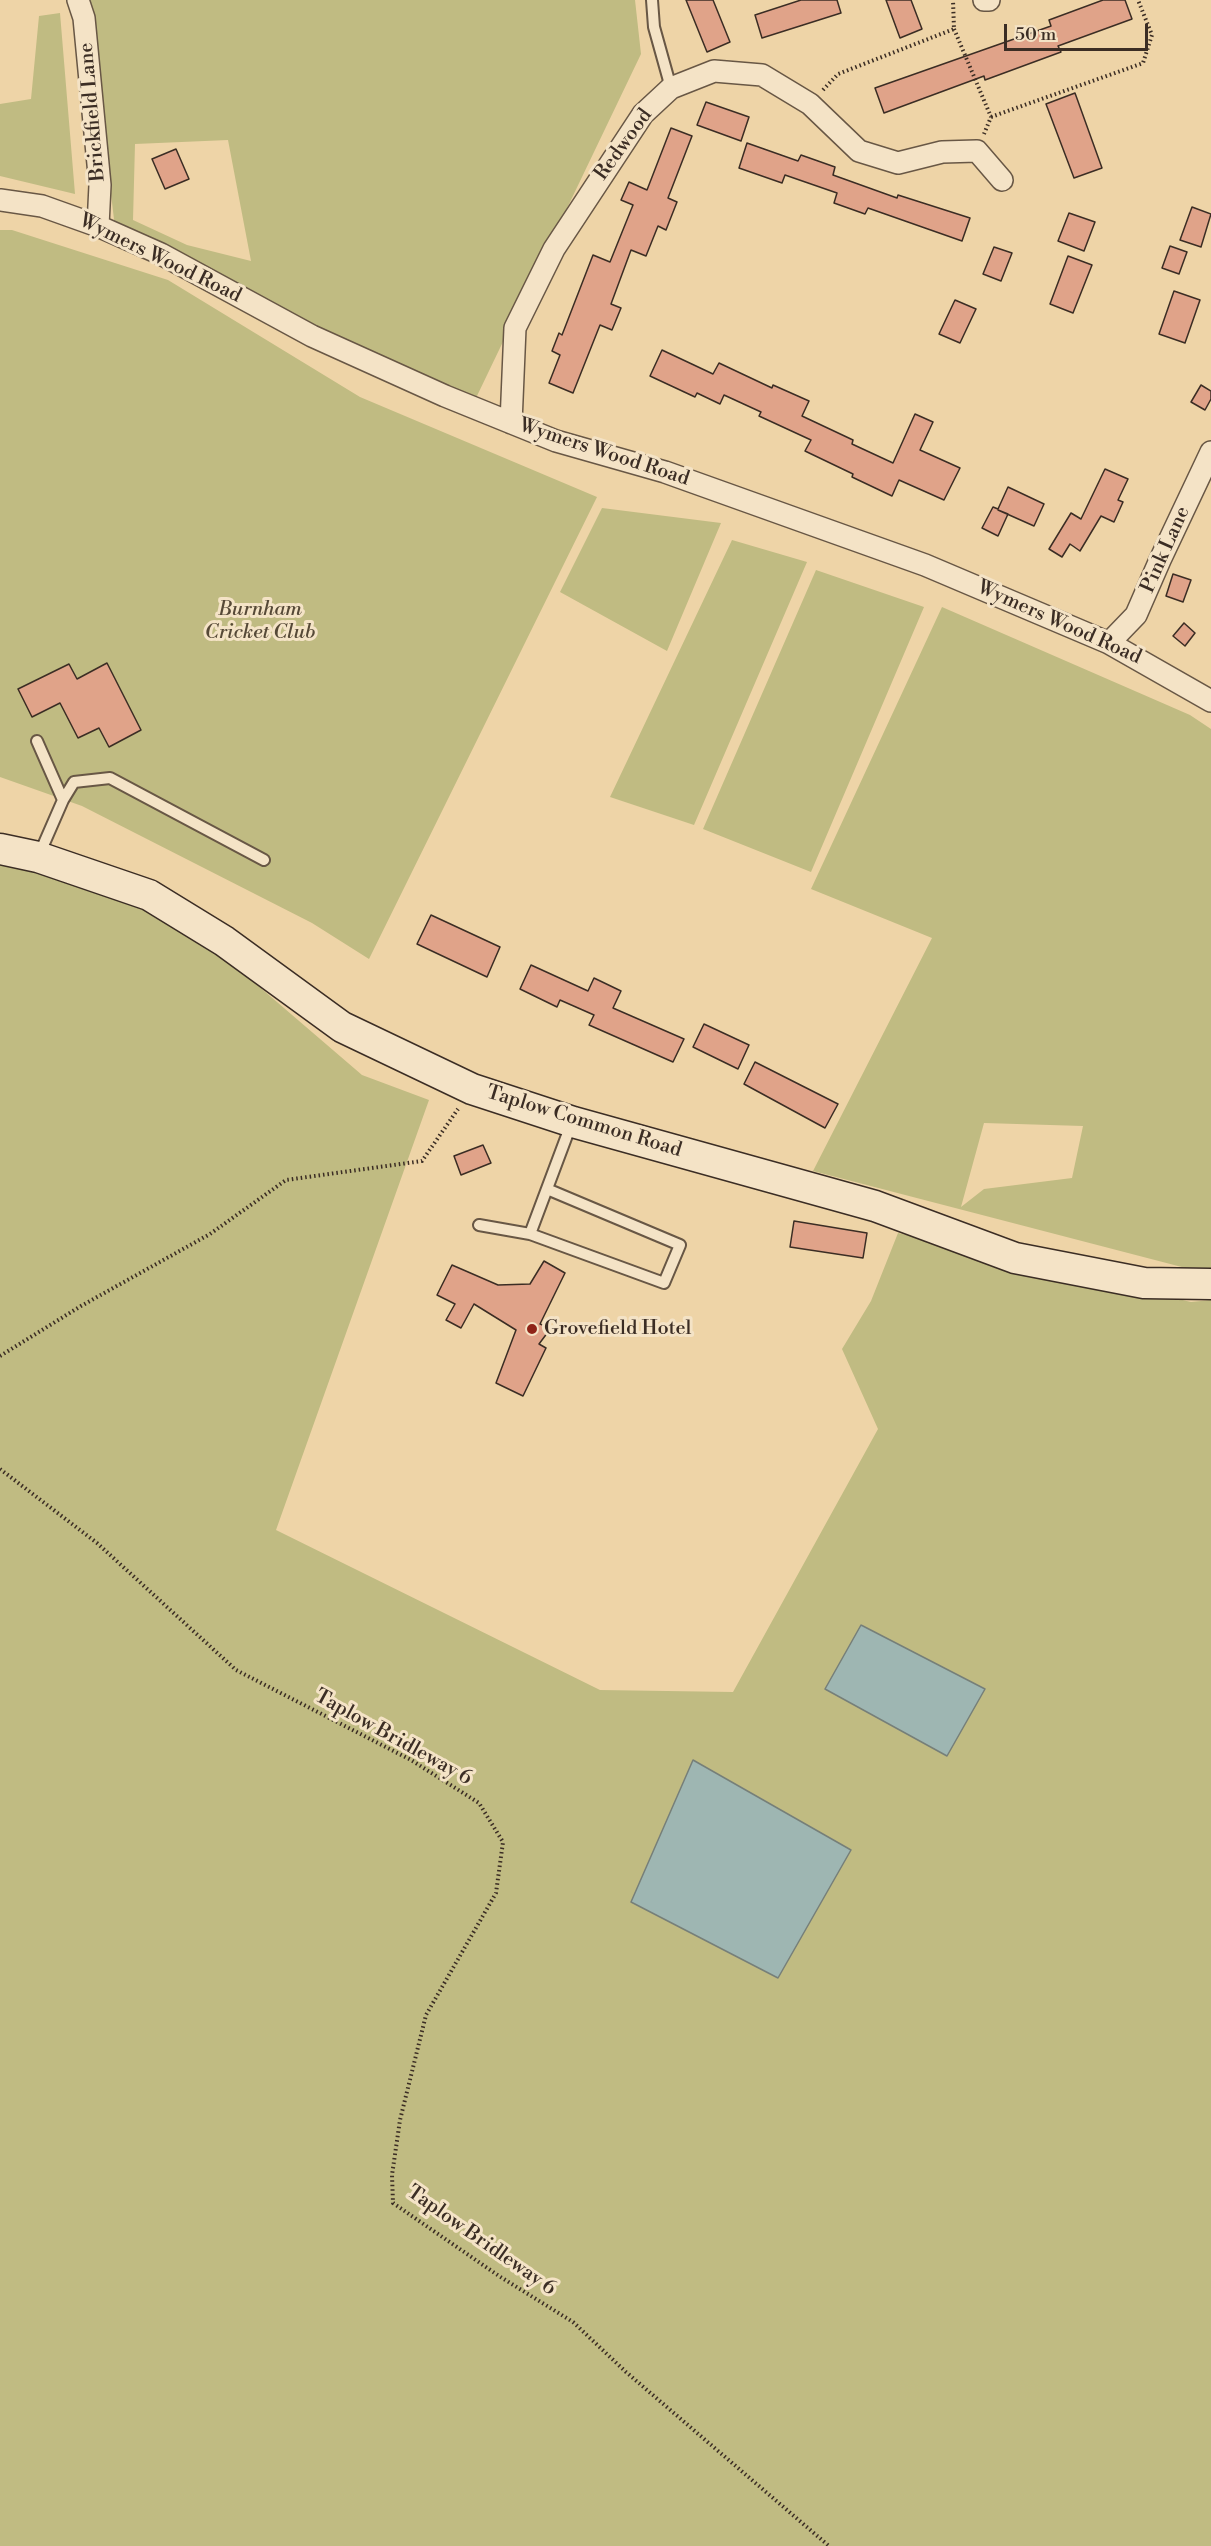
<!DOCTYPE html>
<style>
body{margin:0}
#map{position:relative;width:1211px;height:2546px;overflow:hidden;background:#eed4a7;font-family:"Libre Bodoni",serif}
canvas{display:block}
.scale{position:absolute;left:1004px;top:24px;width:144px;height:27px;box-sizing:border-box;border:3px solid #3b2d24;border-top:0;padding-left:8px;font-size:18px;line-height:21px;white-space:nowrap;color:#3b2d24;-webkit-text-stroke:4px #f4e3c6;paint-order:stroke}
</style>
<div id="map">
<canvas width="1211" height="2546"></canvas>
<div class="scale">50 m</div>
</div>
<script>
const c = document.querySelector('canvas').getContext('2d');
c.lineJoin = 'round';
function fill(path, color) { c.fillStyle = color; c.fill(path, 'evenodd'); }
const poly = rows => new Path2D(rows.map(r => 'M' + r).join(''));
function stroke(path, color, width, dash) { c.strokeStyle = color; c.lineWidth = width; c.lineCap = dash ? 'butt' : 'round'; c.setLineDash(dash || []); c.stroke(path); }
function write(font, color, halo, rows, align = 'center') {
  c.font = font + ' "Libre Bodoni",serif'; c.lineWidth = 6; c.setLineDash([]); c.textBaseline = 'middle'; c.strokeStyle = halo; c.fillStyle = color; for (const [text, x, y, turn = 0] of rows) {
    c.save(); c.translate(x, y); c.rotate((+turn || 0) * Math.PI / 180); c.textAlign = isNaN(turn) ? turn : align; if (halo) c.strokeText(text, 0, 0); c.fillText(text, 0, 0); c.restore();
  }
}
fill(poly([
 [84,0,635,0,641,54,476,398,445,387,316,326,115,228,90,14],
 [228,140,251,261,187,245,133,220,135,144],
 [60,13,75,194,0,176,0,104,31,99,39,16],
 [0,230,12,230,168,280,360,397,597,497,369,959,312,923,82,806,0,777],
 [602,508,721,523,667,651,560,592],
 [732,540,807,562,694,825,610,797],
 [816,570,924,607,811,872,703,829],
 [942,607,1190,715,1211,729,1211,1271,1201,1272,813,1171,932,938,811,889],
 [984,1123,1083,1126,1072,1178,984,1189,961,1207],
 [0,861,164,905,362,1075,429,1100,276,1530,600,1690,733,1692,878,1429,842,1349,871,1301,898,1233,1191,1302,1211,1300,1211,2546,0,2546]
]), '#c0bb82');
const water = poly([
 [861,1625,985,1689,947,1756,825,1689,861,1625],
 [693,1760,851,1850,778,1978,631,1902,693,1760]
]);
fill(water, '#9eb6b2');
stroke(water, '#767f79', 1.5);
const building = poly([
 [686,0,713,0,730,42,707,52,686,0],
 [801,0,837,0,841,13,762,38,755,15,801,0],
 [886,0,911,0,922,29,900,38,886,0],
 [1103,0,1125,0,1132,19,1058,46,1061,52,985,80,984,76,884,113,875,88,1051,26,1049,20,1103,0],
 [1075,93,1102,168,1074,178,1046,104,1075,93],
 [706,102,749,117,741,141,697,125,706,102],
 [671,128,692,136,668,198,677,202,666,230,658,226,646,256,631,250,611,304,621,308,612,330,600,325,573,393,549,383,560,355,552,351,559,333,562,335,593,255,610,262,633,205,621,200,629,182,647,190,671,128],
 [747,143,798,161,801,155,835,167,833,175,897,198,898,195,970,218,962,241,868,208,865,214,834,203,837,193,785,175,782,183,739,168,747,143],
 [176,149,189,179,165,189,152,159,176,149],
 [1192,207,1211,214,1201,247,1180,240,1192,207],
 [1069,213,1095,222,1084,251,1058,241,1069,213],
 [1170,246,1187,252,1179,274,1162,268,1170,246],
 [994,247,1012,253,1001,281,983,274,994,247],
 [1068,256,1092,265,1073,313,1050,304,1068,256],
 [1174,291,1200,300,1185,343,1159,334,1174,291],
 [955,300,976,309,960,343,939,334,955,300],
 [662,350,713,374,719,363,772,388,773,385,809,401,802,416,853,440,852,444,893,463,915,414,933,422,920,450,960,468,944,500,899,480,892,496,852,477,853,474,805,451,811,440,759,416,761,412,724,395,720,404,697,393,695,397,650,376,662,350],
 [1201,385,1211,391,1211,399,1205,410,1191,402,1201,385],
 [1105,469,1128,479,1118,500,1123,502,1114,522,1101,516,1080,551,1070,544,1062,557,1049,549,1071,513,1081,519,1105,469],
 [1008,487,1044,504,1034,526,998,510,1008,514,998,536,982,528,993,507,998,509,1008,487],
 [1173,574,1191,580,1183,602,1166,596,1173,574],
 [1184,623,1195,633,1185,646,1173,636,1184,623],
 [107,663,141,730,109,747,99,728,78,738,60,703,32,717,18,689,69,664,77,679,107,663],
 [431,915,500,947,487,977,417,944,431,915],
 [531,965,588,991,594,978,621,991,613,1008,684,1039,673,1062,589,1025,594,1015,560,1000,557,1007,520,989,531,965],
 [704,1024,749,1045,738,1069,693,1047,704,1024],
 [755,1062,838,1104,825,1128,744,1084,755,1062],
 [483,1145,491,1163,461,1175,454,1156,483,1145],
 [794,1221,867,1233,863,1258,790,1247,794,1221],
 [544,1261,565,1273,540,1324,551,1328,539,1344,546,1348,523,1396,496,1383,516,1330,474,1304,461,1328,446,1320,455,1304,437,1295,452,1265,498,1285,530,1284,544,1261]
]);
fill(building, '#e0a389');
stroke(building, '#3b2d24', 1.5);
const lane = poly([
 [652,0,654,27,671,88],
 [37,741,63,800,39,855],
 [63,800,74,782,110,778,264,860],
 [479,1225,530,1234,664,1283,680,1245,547,1189],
 [530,1234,572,1122]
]);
const street = poly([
 [78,0,84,18,100,185,98,226],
 [984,0,989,0],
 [0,200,42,206,98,226,161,254,312,336,445,396,556,441,665,472,925,565,1109,643,1211,701],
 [511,423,515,328,554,249,643,114,671,88,714,71,762,75,810,104,859,151,898,163,942,152,977,151,1002,180],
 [1109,643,1136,615,1160,560,1211,452]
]);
const secondary = poly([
 [0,849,38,857,149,895,224,941,342,1027,472,1089,573,1122,875,1206,1015,1258,1144,1283,1211,1284]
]);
stroke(lane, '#685745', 14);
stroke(street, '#685745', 24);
stroke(secondary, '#3b2d24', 33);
stroke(poly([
 [954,29,991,117,984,134],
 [823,90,838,74,954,29,953,0],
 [991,117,1143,63,1152,35,1138,0],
 [0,1356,81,1306,210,1234,286,1180,422,1161,458,1109],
 [0,1469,97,1543,236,1670,411,1760,479,1803,503,1842,496,1893,426,2015,400,2120,392,2175,393,2203,499,2276,573,2322,626,2372,829,2546]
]), '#3b2d24', 4, [1.5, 3]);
stroke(lane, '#f4e3c6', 10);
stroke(street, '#f4e3c6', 21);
stroke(secondary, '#f4e3c6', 30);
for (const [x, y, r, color] of [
 [532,1329,6,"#8f2418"]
]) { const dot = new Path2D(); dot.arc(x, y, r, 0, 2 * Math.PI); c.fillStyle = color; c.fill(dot); stroke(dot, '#f4e3c6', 2); }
write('20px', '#3b2d24', '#f4e3c6', [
 ["Brickfield Lane",93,112,-95],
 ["Redwood",624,145,-54],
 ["Wymers Wood Road",160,259,26],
 ["Wymers Wood Road",604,453,18],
 ["Pink Lane",1166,550,-66],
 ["Wymers Wood Road",1059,623,24],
 ["Taplow Common Road",584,1122,17],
 ["Taplow Bridleway 6",393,1738,29],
 ["Taplow Bridleway 6",481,2241,35]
]);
write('italic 20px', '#564937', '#f4e3c6', [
 ["Burnham",260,610],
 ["Cricket Club",260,633]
]);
write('20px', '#3b2d24', '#f4e3c6', [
 ["Grovefield Hotel",544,1329]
], 'left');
</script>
